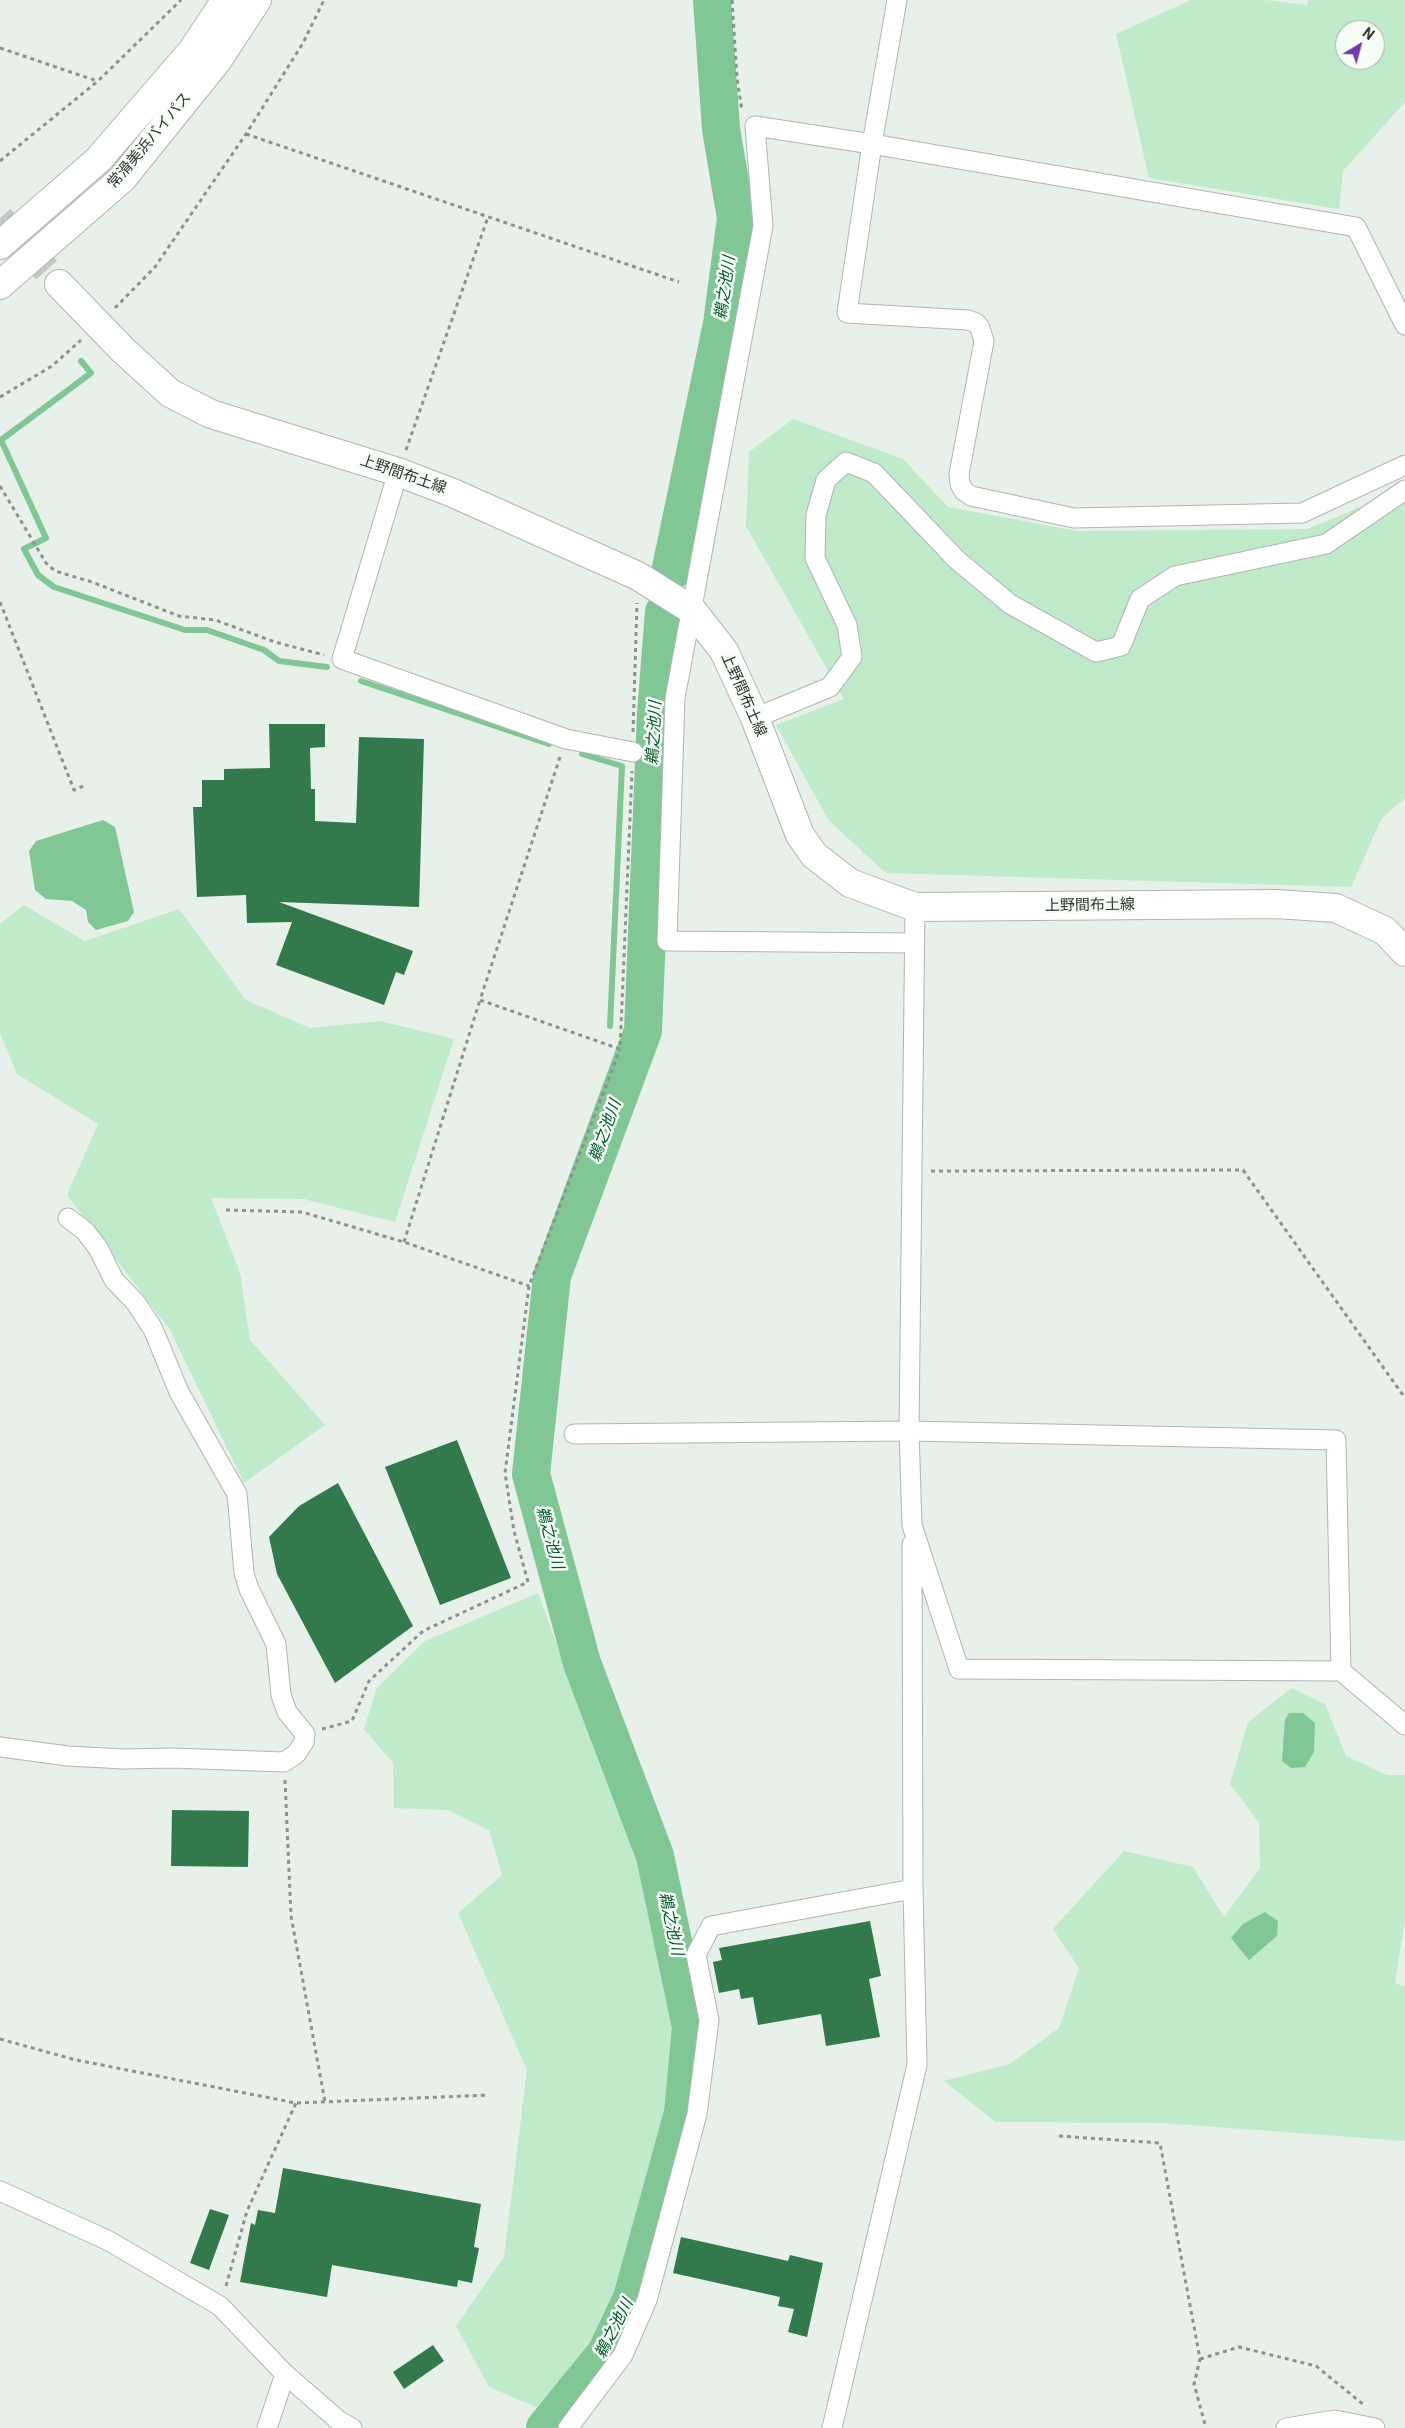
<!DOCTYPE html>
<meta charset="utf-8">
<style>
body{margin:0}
#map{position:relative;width:1405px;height:2428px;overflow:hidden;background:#e8f0ea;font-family:Roboto,sans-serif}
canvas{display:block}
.north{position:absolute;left:1335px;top:20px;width:50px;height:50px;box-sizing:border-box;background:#f6fdf7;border:1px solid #a7aca8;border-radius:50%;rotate:37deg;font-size:14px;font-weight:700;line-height:20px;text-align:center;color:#313331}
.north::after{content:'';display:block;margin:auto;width:18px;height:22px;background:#7439af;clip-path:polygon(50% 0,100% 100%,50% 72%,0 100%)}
</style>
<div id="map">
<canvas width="1405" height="2428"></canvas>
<div class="north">N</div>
</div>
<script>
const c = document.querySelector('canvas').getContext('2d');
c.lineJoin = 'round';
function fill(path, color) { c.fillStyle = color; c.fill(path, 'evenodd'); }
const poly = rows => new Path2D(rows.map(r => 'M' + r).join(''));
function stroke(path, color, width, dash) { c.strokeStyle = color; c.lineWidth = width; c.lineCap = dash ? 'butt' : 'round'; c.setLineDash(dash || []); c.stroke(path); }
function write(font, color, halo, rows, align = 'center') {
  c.font = font + ' Roboto,"Noto Sans JP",sans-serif'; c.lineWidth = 5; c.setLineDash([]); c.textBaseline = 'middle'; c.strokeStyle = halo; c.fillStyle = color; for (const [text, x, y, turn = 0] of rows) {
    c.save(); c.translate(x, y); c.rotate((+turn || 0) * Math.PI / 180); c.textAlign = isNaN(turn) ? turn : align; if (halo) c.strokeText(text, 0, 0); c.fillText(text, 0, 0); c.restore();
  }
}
fill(poly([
 [1191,0,1266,0,1307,5,1308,0,1405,0,1405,102,1343,171,1339,209,1149,178,1116,34],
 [1345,30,1375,30,1375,60,1345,60],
 [793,419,903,459,948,507,1077,531,1307,529,1405,489,1405,798,1382,818,1351,887,886,873,829,821,776,725,844,699,746,526,749,452],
 [24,905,85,941,179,909,246,1000,310,1028,380,1021,454,1039,395,1222,304,1199,211,1198,240,1273,250,1340,325,1425,244,1483,170,1330,67,1195,98,1124,17,1074,0,1033,0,924],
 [538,1593,570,1681,645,1858,665,1944,680,2031,670,2114,622,2288,597,2353,536,2407,489,2387,456,2326,504,2257,527,2070,458,1913,502,1875,489,1830,448,1810,394,1808,393,1763,364,1729,377,1688,425,1641],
 [1292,1688,1325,1704,1346,1756,1387,1775,1405,1775,1405,1919,1395,1983,1405,1987,1405,2141,1162,2123,996,2122,944,2081,1010,2064,1059,2028,1079,1968,1053,1929,1124,1851,1193,1867,1224,1917,1260,1868,1259,1823,1230,1784,1248,1722]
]), '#bfebca');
fill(poly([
 [103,820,115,827,134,912,128,921,96,930,88,922,86,910,72,901,46,899,35,890,29,851,36,841],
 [1289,1713,1303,1713,1315,1723,1314,1752,1305,1767,1291,1768,1282,1761,1285,1720],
 [1265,1912,1278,1921,1277,1936,1249,1960,1231,1938,1243,1924]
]), '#80c795');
stroke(poly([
 [81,361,91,373,1,440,46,538,24,549,38,575,54,587,185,630,207,630,264,650,279,661,327,667],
 [361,681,549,744],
 [582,754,622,766,610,1026]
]), '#80c795', 6);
stroke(poly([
 [670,573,722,324,736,218,721,129,712,0],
 [545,2428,606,2353,632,2298,683,2113,691,2027,655,1856,582,1663,531,1474,552,1276,643,1031,656,713,664,612]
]), '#80c795', 38);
fill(poly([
 [269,724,325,724,325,747,310,748,311,789,315,789,315,821,356,823,359,737,424,739,419,907,279,902,413,951,404,975,396,972,384,1005,276,965,292,922,247,923,246,895,197,897,193,807,202,807,202,780,224,780,224,769,270,768],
 [457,1440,511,1578,440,1605,385,1467],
 [338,1483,413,1626,335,1683,277,1574,269,1537,299,1506],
 [172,1810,249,1811,248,1867,171,1866],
 [870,1921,881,1976,869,1979,880,2037,826,2046,821,2014,758,2025,753,1997,741,1999,739,1989,719,1993,713,1962,722,1960,719,1948],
 [283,2168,481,2204,474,2247,479,2248,472,2283,458,2280,457,2287,332,2265,327,2297,240,2282,251,2223,255,2225,258,2210,275,2213],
 [210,2209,229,2215,209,2270,190,2263],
 [681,2237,788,2261,790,2255,823,2263,807,2337,788,2332,794,2309,778,2306,780,2297,673,2273],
 [433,2345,444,2361,404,2389,393,2372]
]), '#327a4b');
stroke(poly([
 [0,218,59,284]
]), '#c3cac5', 28, [28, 14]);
const street = poly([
 [897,0,872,144,847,313,968,320,976,323,980,328,984,341,959,474,960,484,964,491,971,496,1074,518,1302,513,1405,465],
 [398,472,342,659,566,739,633,752],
 [755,718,830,687,852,657,847,625,815,558,816,515,826,480,846,462,874,473,957,560,1010,604,1096,652,1121,646,1140,599,1175,576,1326,544,1405,490],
 [915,907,909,1431,912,1525,959,1669,1341,1671,1405,1725],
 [914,943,667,941,675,698,763,226,755,126,872,144,1356,227,1405,325],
 [574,1434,909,1431,1336,1440,1341,1671],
 [0,1747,68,1756,124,1759,172,1758,284,1762,296,1754,304,1742,305,1734,287,1712,281,1695,276,1644,249,1589,244,1573,237,1494,179,1392,153,1329,136,1303,114,1280,98,1248,85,1231,68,1218],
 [0,2191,109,2241,220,2306,285,2374,338,2420,352,2428],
 [267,2428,285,2374],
 [568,2428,623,2355,647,2300,697,2114,709,2020,696,1955,711,1926,913,1889],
 [832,2428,917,2065,913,1889,912,1544],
 [1286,2428,1335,2420,1375,2428]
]);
const secondary = poly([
 [59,284,124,351,170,393,211,414,398,472,453,493,638,576,692,610,724,651,755,718,800,835,814,855,850,883,915,907,1276,904,1336,908,1385,931,1405,952]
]);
const highway = poly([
 [0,245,98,160,192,51,226,0],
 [0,285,122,179,217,61,257,0]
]);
stroke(street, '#afb6b1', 21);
stroke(secondary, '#afb6b1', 30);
stroke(highway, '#afb6b1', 30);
stroke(poly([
 [732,0,737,78,742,111],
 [0,48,97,81],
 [246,134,679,282],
 [0,161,98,81,181,0],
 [115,308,155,267,246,134,303,43,324,0],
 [0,397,52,366,81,340],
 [406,450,488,217],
 [0,486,46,563,55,571,92,582,179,616,215,620,275,642,324,655],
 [0,602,74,790,86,785],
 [633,732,637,603],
 [560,757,480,1000,620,1049,632,771],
 [931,1171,1243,1170,1405,1398],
 [226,1210,302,1212,404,1242,529,1286],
 [404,1242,480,1000],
 [322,1729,352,1721,369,1681,423,1631,528,1582,514,1531,505,1473,529,1286,620,1049],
 [285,1780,291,1916,325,2102],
 [0,2039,76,2060,296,2103,488,2095],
 [1059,2136,1160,2143,1200,2359,1194,2384,1206,2428],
 [226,2286,247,2211,296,2103],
 [1200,2359,1239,2347,1316,2366,1364,2405]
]), '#8d928e', 3, [4, 4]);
stroke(street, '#fff', 19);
stroke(secondary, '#fff', 28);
stroke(highway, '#fff', 28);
write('15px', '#313331', '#f6fdf7', [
 ["常滑美浜バイパス",150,141,-50],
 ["上野間布土線",403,475,19],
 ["上野間布土線",743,695,66],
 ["上野間布土線",1090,906,-1]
]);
write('italic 16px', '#00582b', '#f6fdf7', [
 ["鵜之池川",726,288,-82],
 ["鵜之池川",655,733,-87],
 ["鵜之池川",606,1131,-70],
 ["鵜之池川",549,1538,75],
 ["鵜之池川",670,1924,78],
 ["鵜之池川",615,2329,-63]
]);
</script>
